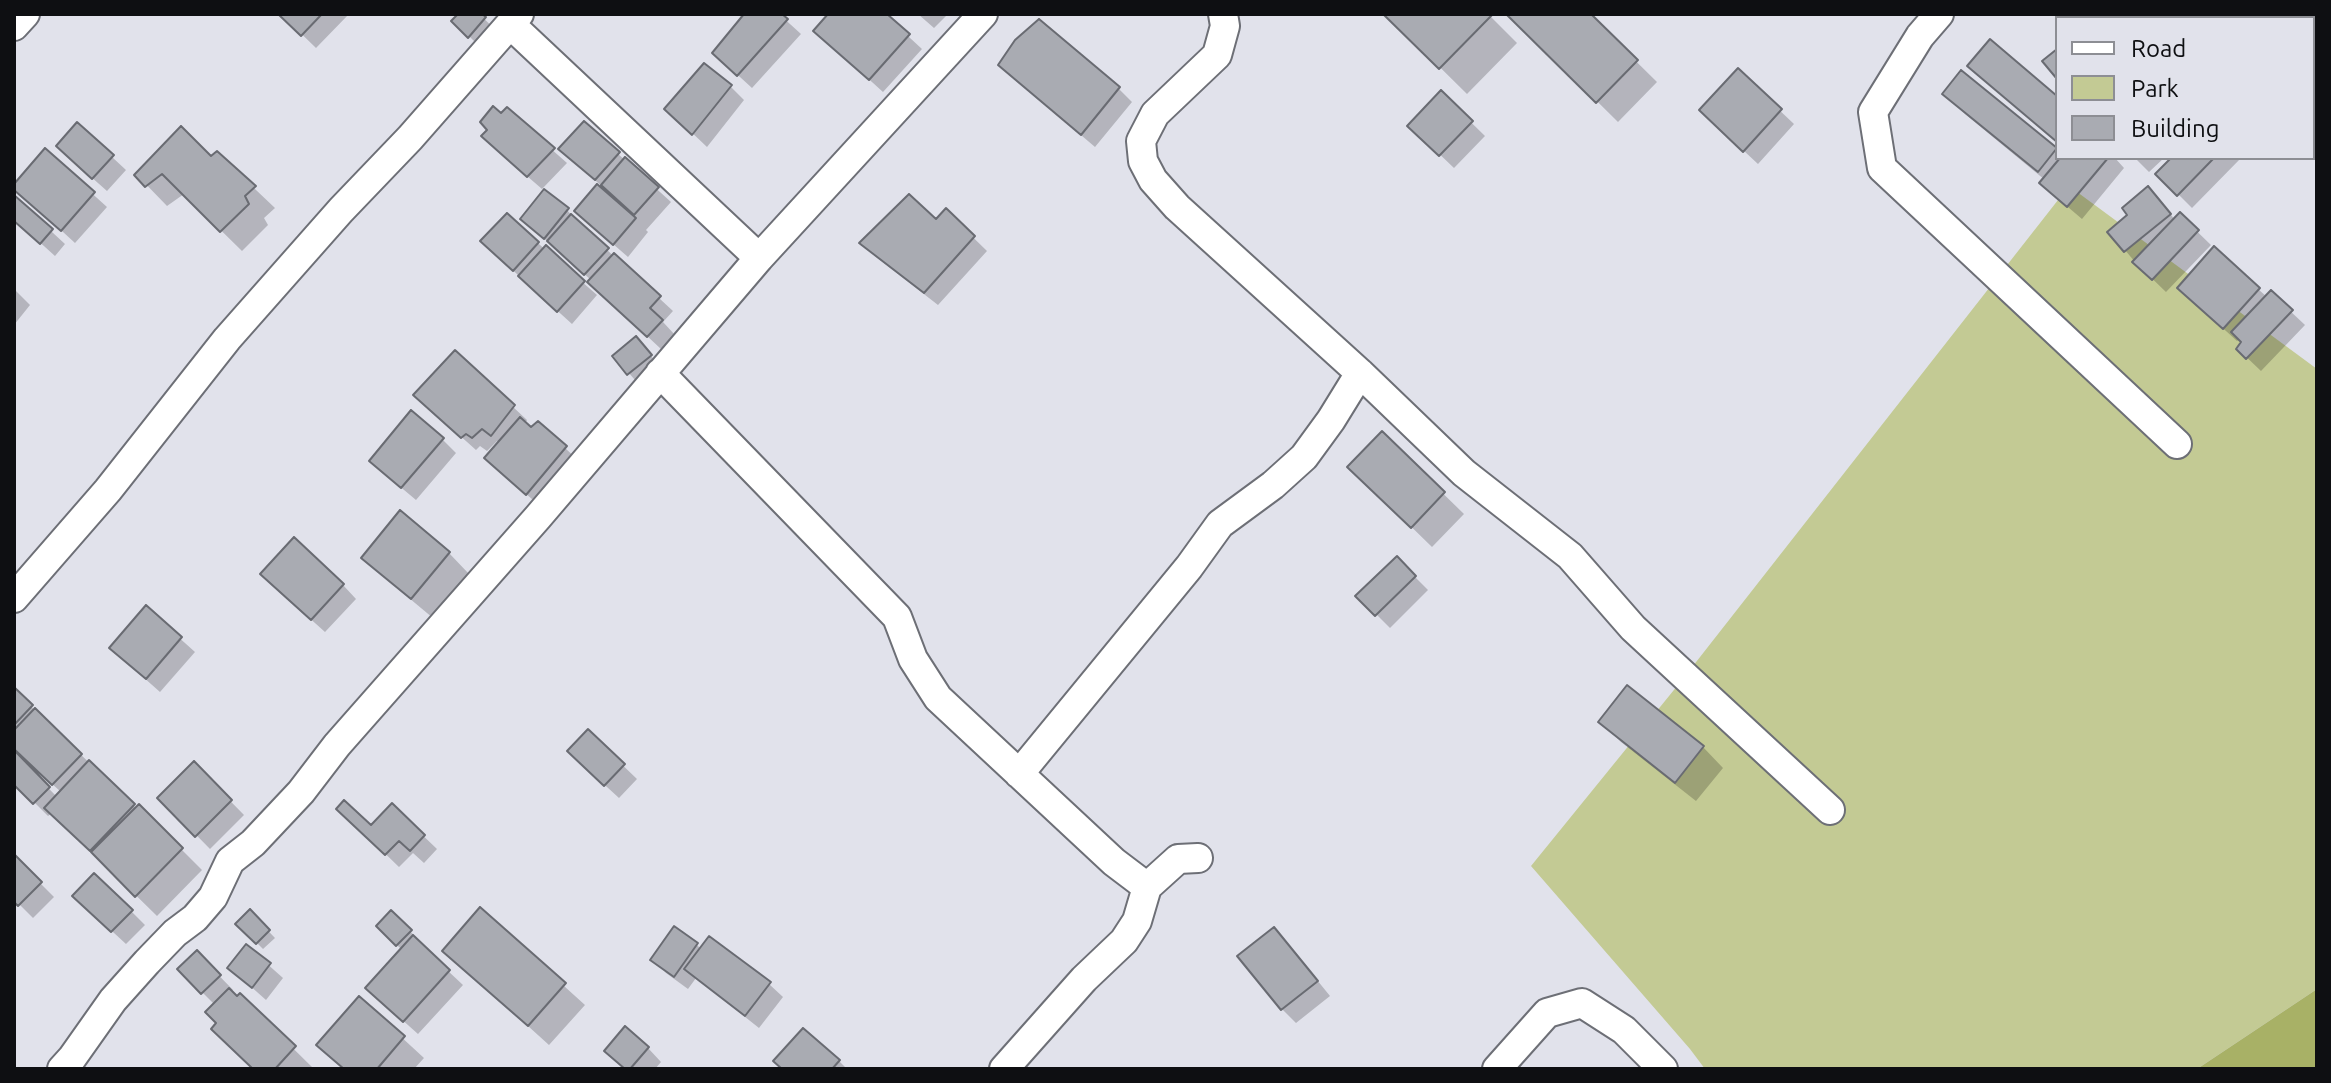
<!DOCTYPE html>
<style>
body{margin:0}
#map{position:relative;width:2331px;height:1083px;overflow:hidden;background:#e1e2eb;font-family:Ubuntu,sans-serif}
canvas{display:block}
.frame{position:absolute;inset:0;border:16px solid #0e0f12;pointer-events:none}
.legend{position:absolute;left:2055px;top:16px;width:260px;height:144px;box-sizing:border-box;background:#e1e2eb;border:2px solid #8d8e94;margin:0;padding:10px 14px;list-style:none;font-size:24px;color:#0e0f12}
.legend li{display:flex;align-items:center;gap:16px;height:40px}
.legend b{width:40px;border:2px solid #8d8e94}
</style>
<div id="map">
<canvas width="2331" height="1083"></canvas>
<div class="frame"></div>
<ul class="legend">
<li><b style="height:10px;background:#fff"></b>Road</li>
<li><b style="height:22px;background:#c3ca94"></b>Park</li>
<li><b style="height:22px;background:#a9abb2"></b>Building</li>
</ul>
</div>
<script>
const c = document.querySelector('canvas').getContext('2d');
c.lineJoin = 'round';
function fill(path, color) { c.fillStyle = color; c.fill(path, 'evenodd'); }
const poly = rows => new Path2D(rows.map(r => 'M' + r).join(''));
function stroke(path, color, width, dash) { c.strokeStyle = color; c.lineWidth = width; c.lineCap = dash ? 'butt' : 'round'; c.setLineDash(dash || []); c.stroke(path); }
fill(poly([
 [2069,186,2317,369,2317,989,2197,1069,1705,1069,1690,1049,1531,866,1682,680]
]), '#c3ca94');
fill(poly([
 [2317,989,2317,1069,2197,1069]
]), '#a8b166');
fill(poly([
 [281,14,349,14,316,48],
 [461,14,479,14,498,32,483,50,454,21],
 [747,14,779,14,801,34,752,88,728,66],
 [831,14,884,14,922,49,883,92,830,44],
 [918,14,948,14,934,28],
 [1386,14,1488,14,1517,43,1467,94],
 [1509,14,1588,14,1657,82,1618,122],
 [2101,14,2107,14,2111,18,2097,18],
 [1970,66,2057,99,2057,143,1991,86],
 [1738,71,1794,124,1758,164,1715,124],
 [1962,73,2057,151,2057,158,2115,158,2124,168,2082,219,2055,196,2045,180,1965,114,1945,94],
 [1014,78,1119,89,1132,102,1095,147],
 [730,86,744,100,707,147,667,109],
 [1441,93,1485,136,1454,168,1410,126],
 [507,110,567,163,542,189,497,150,501,116],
 [584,123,671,202,646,230,648,232,628,257,590,224,620,203,561,149],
 [45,151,107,207,75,243,14,187],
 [217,153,275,208,264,218,268,225,242,251,184,194,167,206,137,175,210,158],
 [112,157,126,170,107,191,72,160],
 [2135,158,2164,158,2149,172],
 [2174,158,2241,158,2192,208,2158,174],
 [14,197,65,244,55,256,14,219],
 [2161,202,2175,220,2180,215,2211,245,2166,292,2135,262,2110,232],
 [567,210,580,225,673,311,663,322,675,335,661,349,603,295,591,280,522,219],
 [946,211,987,251,938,305,875,256,862,243,937,222],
 [507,216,597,295,572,324,496,255],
 [14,289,30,305,14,325],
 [2258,289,2267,297,2271,293,2305,325,2261,371,2238,349,2244,343,2240,338,2237,341,2193,301],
 [642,345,656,362,635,380,614,356],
 [455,353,527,420,525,424,565,448,579,461,541,507,500,471,500,443,497,441,487,451,480,446,476,450,429,408],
 [1382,434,1464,514,1432,547,1350,467],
 [442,439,456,453,416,500,385,474],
 [401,513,449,553,469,574,433,618,385,578,364,557],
 [1397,559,1428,590,1390,628,1358,596],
 [343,585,356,599,325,632,276,588],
 [146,608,195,652,160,692,125,661],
 [14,690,137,809,139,807,202,870,157,916,52,813,48,816,14,782],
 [29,763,61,792,57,797,26,765],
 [1601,721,1703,747,1723,768,1696,801,1621,742],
 [588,732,637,779,619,798,583,765],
 [194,764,244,815,210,849,160,798],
 [392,806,437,849,424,863,413,853,399,867,339,809,371,828],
 [14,857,54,897,33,918,14,899],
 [88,909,131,911,145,925,126,944],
 [480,910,585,1005,549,1045,445,951],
 [250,912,275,938,263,949,238,924],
 [391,913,417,938,415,940,463,985,418,1034,381,1001,402,950,378,926],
 [1274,929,1287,943,1330,996,1296,1023,1282,1009],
 [697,945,701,949,769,984,783,997,759,1028,696,978,688,989,666,973,653,959],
 [247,946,283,978,266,1000,230,968],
 [197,953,233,990,230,993,237,999,240,996,314,1069,254,1069,219,1023,215,1005,179,969],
 [360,999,424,1058,414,1069,344,1069],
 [803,1030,839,1061,847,1069,784,1069],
 [648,1048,661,1062,655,1069,625,1069,606,1051]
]), '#0003');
const building = poly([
 [278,14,322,14,301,36,278,14],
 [458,14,482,14,486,17,468,38,451,21,458,14],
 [744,14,782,14,788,19,737,76,712,53,744,14],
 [828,14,887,14,910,34,869,80,813,31,828,14],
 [1383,14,1491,14,1492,15,1439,69,1383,14],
 [1506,14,1591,14,1638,60,1596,103,1506,14],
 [2193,14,2212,14,2216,18,2189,18,2193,14],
 [1039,19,1120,87,1081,135,998,65,1015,40,1039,19],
 [1990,39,2057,96,2057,142,1967,66,1990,39],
 [2057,49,2057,79,2042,61,2057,49],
 [704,63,732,85,692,135,664,109,704,63],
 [1738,68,1782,109,1743,152,1699,110,1738,68],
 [1961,70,2057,148,2038,172,1942,94,1961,70],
 [1441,90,1473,121,1439,156,1407,126,1441,90],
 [493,106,501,113,507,107,555,148,527,177,481,136,487,130,480,122,493,106],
 [584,121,620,152,595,180,558,149,584,121],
 [77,122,114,155,92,179,56,146,77,122],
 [181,126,211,156,217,151,256,186,245,196,249,204,220,232,162,174,145,187,134,175,181,126],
 [45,148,95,192,61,231,14,190,14,184,45,148],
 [625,157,659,187,634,215,601,185,625,157],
 [2060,158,2108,158,2067,207,2039,183,2060,158],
 [2171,158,2214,158,2177,196,2155,174,2171,158],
 [597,184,636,218,613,245,574,211,597,184],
 [2148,186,2171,214,2124,252,2107,232,2127,215,2122,208,2148,186],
 [544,189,569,208,544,239,520,219,544,189],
 [909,194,936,219,946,208,975,236,924,293,859,243,909,194],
 [14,195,53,229,40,244,14,221,14,195],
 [2180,212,2199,230,2152,280,2132,262,2180,212],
 [507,213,539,242,513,271,480,241,507,213],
 [571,214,609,248,584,275,547,241,571,214],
 [546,245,585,281,557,312,518,276,546,245],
 [2214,246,2260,288,2223,329,2177,288,2214,246],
 [614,253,661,296,650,308,663,320,647,337,587,282,614,253],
 [2271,290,2293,310,2246,359,2236,349,2241,342,2231,332,2271,290],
 [636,336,652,355,627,375,612,356,636,336],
 [455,350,515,405,491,436,482,429,472,438,466,434,461,438,413,395,455,350],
 [411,410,444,438,401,488,369,461,411,410],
 [520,417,531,427,538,421,567,446,526,495,484,458,520,417],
 [1382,431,1445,492,1411,528,1347,467,1382,431],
 [400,510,450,552,411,599,361,558,400,510],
 [294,537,344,584,311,620,260,574,294,537],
 [1397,556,1416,576,1375,616,1355,596,1397,556],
 [146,605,182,637,146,679,109,648,146,605],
 [1627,685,1704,746,1675,783,1598,722,1627,685],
 [14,687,33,705,14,725,14,687],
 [35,708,82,754,52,785,14,749,14,730,35,708],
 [588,729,625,764,604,786,567,751,588,729],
 [14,750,50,787,33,804,14,785,14,750],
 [89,760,135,804,90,851,44,808,89,760],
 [194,761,232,800,195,837,157,798,194,761],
 [344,800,371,825,392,803,425,835,410,851,399,841,385,855,336,809,344,800],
 [139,804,183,848,135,897,91,852,139,804],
 [14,854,42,882,18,906,14,902,14,854],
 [94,873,133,910,111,932,72,896,94,873],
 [480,907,566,983,528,1026,442,951,480,907],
 [250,909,270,930,256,944,235,924,250,909],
 [391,910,412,930,396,946,376,926,391,910],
 [674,926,698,943,674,977,650,960,674,926],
 [1274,927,1318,981,1281,1010,1237,956,1274,927],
 [413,935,450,970,403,1022,365,988,413,935],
 [709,936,771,982,745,1016,684,969,709,936],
 [246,944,271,963,252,988,227,968,246,944],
 [197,950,221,975,201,994,177,969,197,950],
 [229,988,237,996,240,993,296,1046,275,1069,253,1069,211,1029,216,1023,205,1012,229,988],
 [359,996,405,1036,377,1069,344,1069,316,1045,359,996],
 [625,1026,649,1047,630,1069,625,1069,604,1051,625,1026],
 [803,1028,840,1060,832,1069,782,1069,773,1061,803,1028]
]);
fill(building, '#a9abb2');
stroke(building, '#696b72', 2);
const minor = poly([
 [1223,14,1225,26,1217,55,1155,114,1141,141,1143,161,1153,180,1177,207,1360,373,1464,473,1570,556,1633,628,1830,810],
 [1939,14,1920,36,1873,112,1882,168,2177,444],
 [2248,14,2252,18],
 [510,24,759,258],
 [14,26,25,14],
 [2313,78,2317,82],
 [660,373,897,617,913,659,938,698,1114,862,1147,887],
 [14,598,108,490,227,339,341,210,410,138,519,14],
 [1019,774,1189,567,1220,524,1273,485,1304,457,1331,420,1360,373],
 [62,1069,72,1058,113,1000,147,962,175,933,195,918,213,897,230,861,253,843,301,792,337,745,538,517,759,258,983,14],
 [1004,1069,1084,979,1124,941,1137,921,1147,887,1178,859,1198,858],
 [1497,1069,1547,1013,1582,1003,1624,1030,1663,1069]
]);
stroke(minor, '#6d6f76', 32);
stroke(minor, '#fff', 28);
</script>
